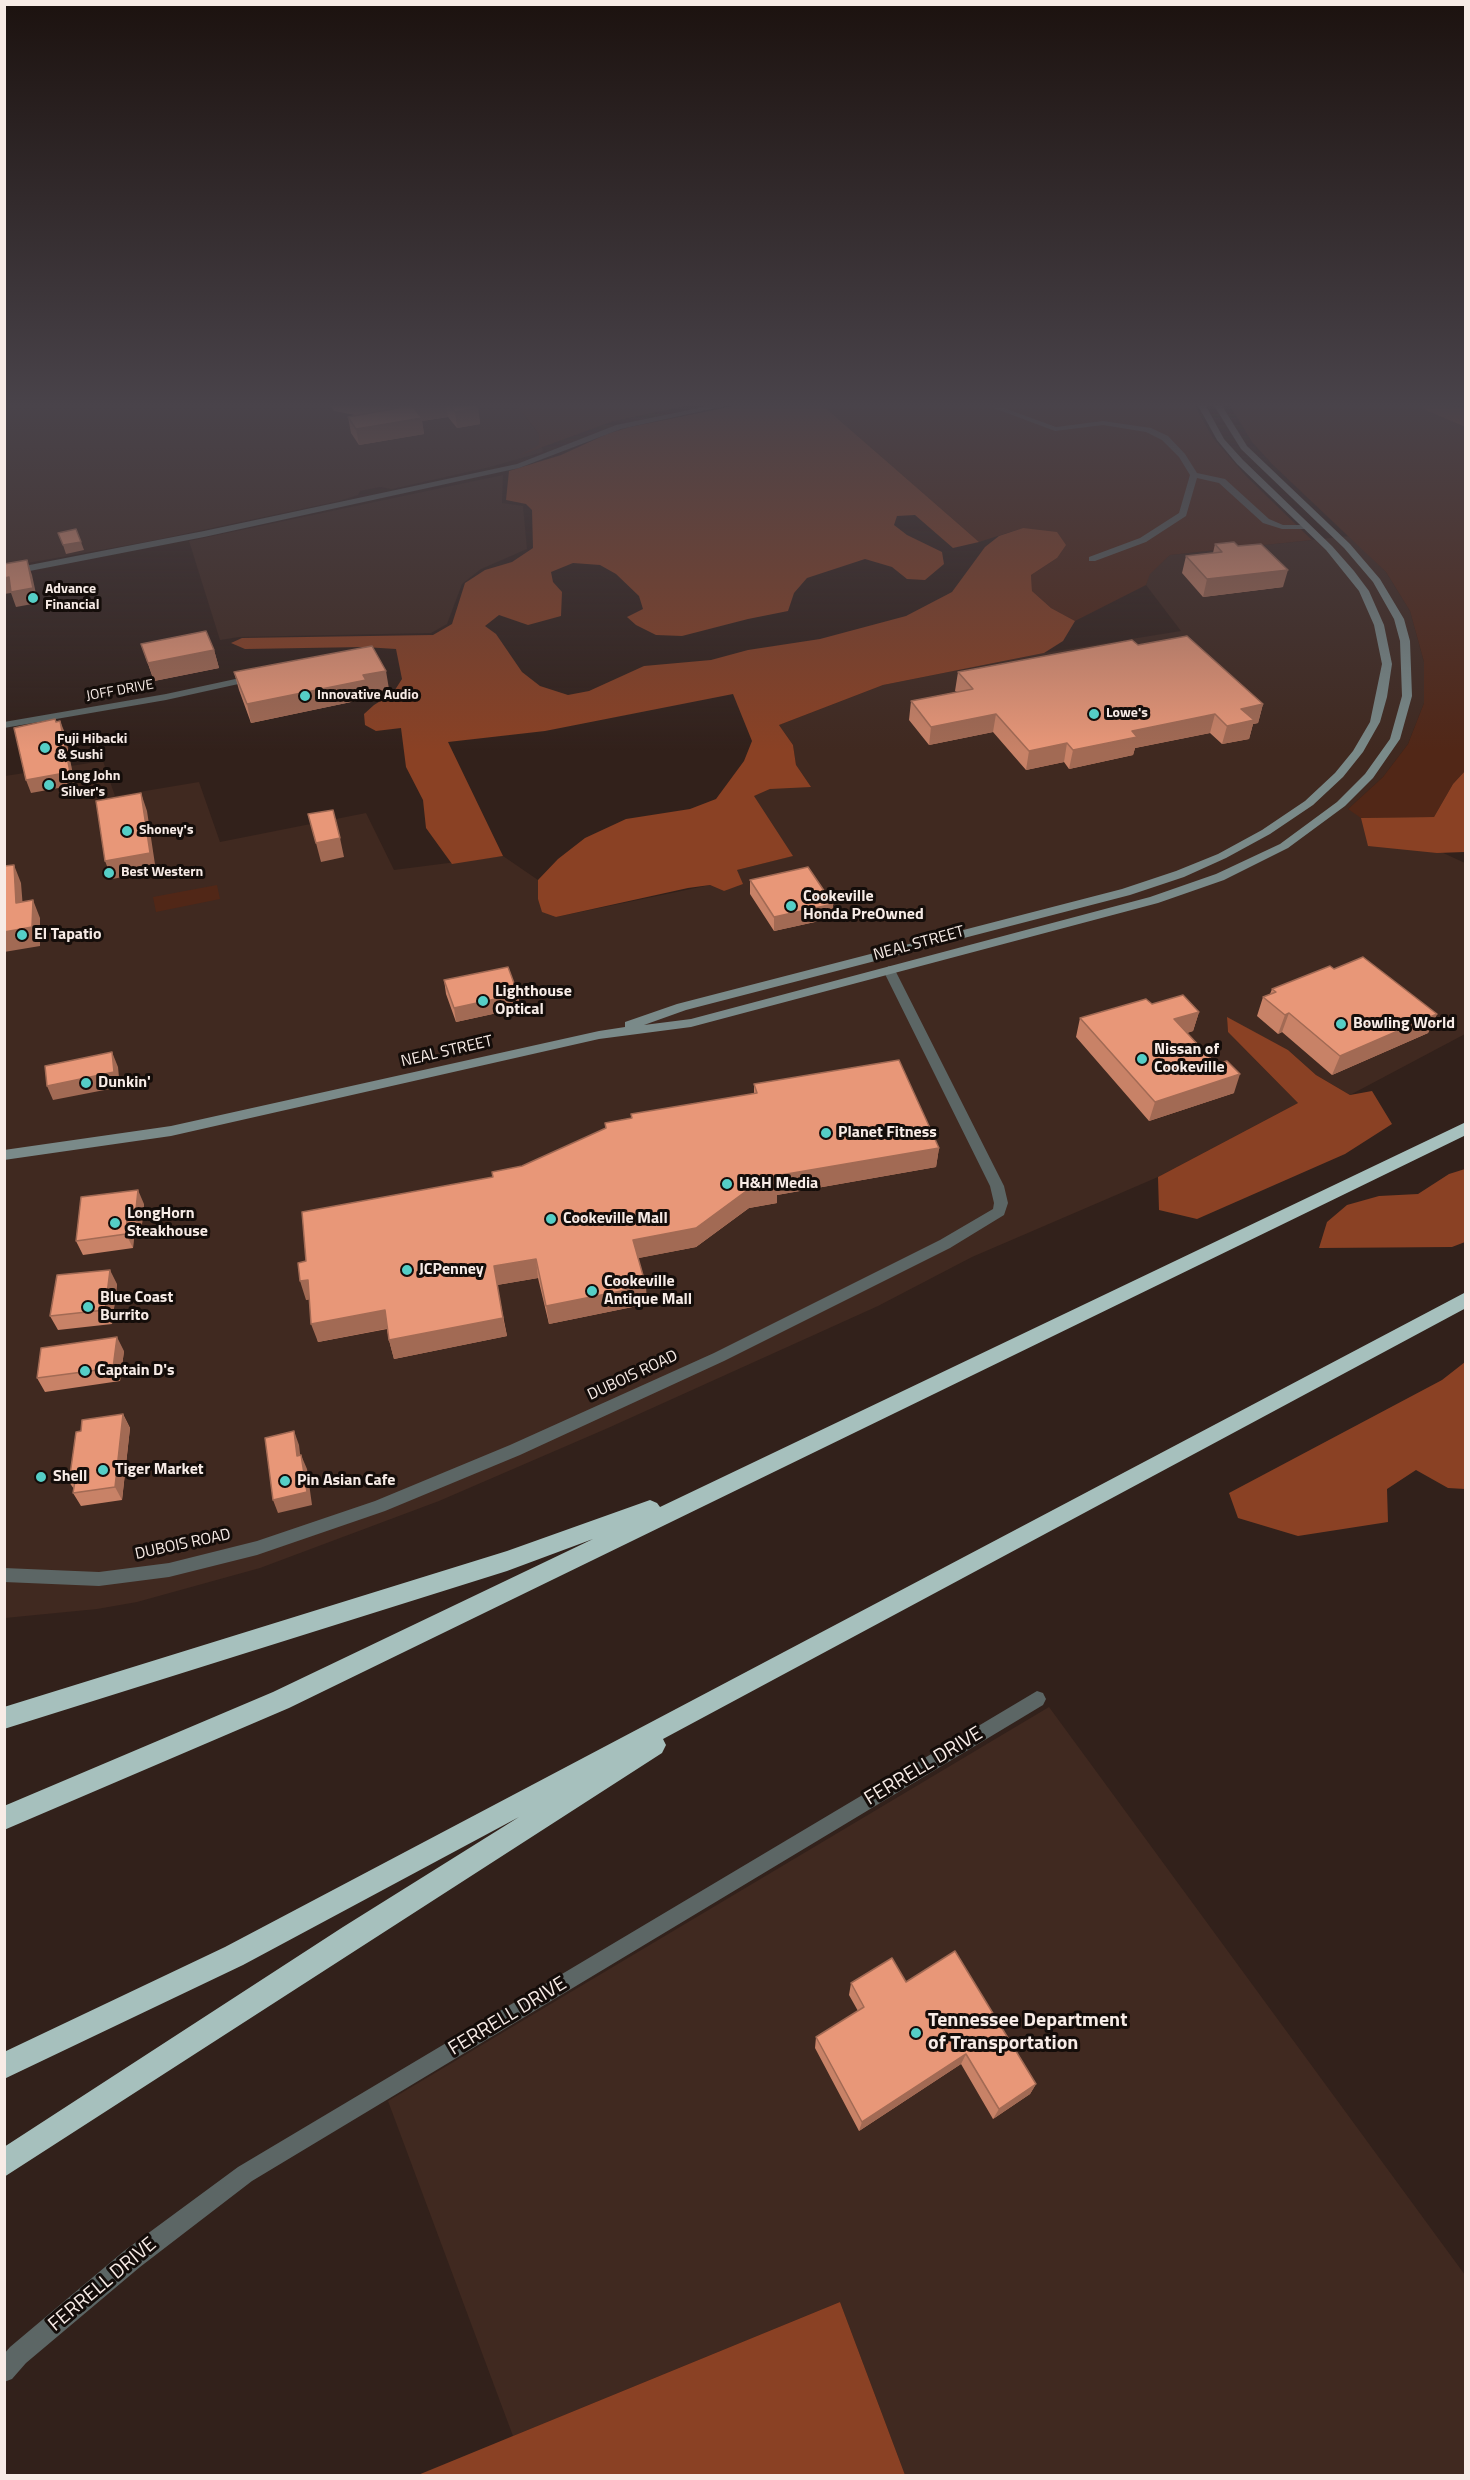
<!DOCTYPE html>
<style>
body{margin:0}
#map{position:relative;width:1470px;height:2480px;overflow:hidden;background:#32211b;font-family:"Titillium Web",sans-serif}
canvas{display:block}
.frame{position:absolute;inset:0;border:6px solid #f7ebe6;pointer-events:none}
</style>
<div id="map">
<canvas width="1470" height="2480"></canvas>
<div class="frame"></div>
</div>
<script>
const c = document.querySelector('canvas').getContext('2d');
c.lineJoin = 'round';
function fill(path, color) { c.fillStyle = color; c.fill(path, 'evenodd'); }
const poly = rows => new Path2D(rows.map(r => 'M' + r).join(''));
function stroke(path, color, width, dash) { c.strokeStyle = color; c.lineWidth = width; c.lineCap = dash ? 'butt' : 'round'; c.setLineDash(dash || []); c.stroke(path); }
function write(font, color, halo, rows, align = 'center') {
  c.font = font + ' "Titillium Web",sans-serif'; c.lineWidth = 6; c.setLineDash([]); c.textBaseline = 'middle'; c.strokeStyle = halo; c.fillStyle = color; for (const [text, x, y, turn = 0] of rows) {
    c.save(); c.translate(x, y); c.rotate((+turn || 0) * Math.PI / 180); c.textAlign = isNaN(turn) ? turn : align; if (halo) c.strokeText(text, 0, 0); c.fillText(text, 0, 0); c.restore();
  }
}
fill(poly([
 [5,404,515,404,539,434,543,452,490,467,392,489,380,487,360,491,358,495,339,501,151,541,5,567],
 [503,475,502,503,523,506,527,549,481,569,462,584,447,624,431,633,239,637,220,640,189,541],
 [1350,536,1386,572,1410,611,1424,662,1424,703,1408,744,1383,777,1348,809,1465,863,1465,1034,1350,1095,1316,1075,1288,1050,1227,1018,1228,1032,1298,1103,1158,1177,972,1257,878,1306,608,1428,439,1501,260,1568,137,1602,97,1609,5,1618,5,776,103,761,115,796,199,782,220,842,366,813,394,870,503,856,538,880,538,899,556,917,710,885,724,891,737,870,792,856,753,796,770,789,796,765,793,745,779,725,883,685,1044,653,1181,631,1146,585,1149,574,1170,555],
 [1049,1707,1465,2275,1465,2475,905,2475,840,2302,513,2436,388,2101]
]), '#402920');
fill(poly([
 [515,404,694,404,611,422,518,456,539,445,539,434],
 [821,404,1194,404,1213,438,1246,476,1312,540,1170,555,1150,574,1146,585,1075,621,1051,608,1032,591,1031,575,1057,558,1023,528,979,542],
 [1229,404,1420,404,1424,409,1465,427,1465,771,1453,784,1434,817,1361,818,1348,809,1383,777,1408,744,1424,703,1424,662,1410,611,1386,572,1272,464,1252,442],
 [217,885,220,899,156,912,153,897]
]), '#512717');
fill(poly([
 [743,404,821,404,979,542,953,548,915,515,897,516,894,525,907,535,942,552,944,564,925,580,907,579,892,567,865,559,807,578,794,593,788,611,748,619,682,636,656,635,636,625,627,617,643,609,639,596,616,574,600,565,573,563,551,572,553,582,562,592,561,616,528,625,499,615,485,626,496,634,522,672,540,686,568,695,589,691,644,666,711,660,748,650,820,639,906,616,952,592,985,547,999,536,1023,528,1057,532,1066,545,1057,558,1031,575,1032,591,1051,608,1075,621,1063,641,1044,653,883,685,779,725,793,745,796,765,811,787,770,789,754,796,793,856,737,870,743,884,724,891,710,885,688,888,556,917,542,912,538,899,538,880,558,859,585,838,626,819,690,809,716,799,744,761,752,741,733,694,545,731,448,742,503,856,452,864,426,828,423,800,406,767,401,728,376,731,365,725,364,714,374,705,393,693,402,679,396,649,364,647,245,649,231,643,242,638,433,635,452,624,465,583,485,570,512,562,533,548,532,510,526,504,506,500,509,471,561,455,607,434,630,427],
 [1420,404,1465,404,1465,427,1423,409],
 [1465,771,1465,852,1437,853,1368,846,1361,818,1434,817,1453,784],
 [1227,1017,1288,1050,1316,1075,1350,1095,1372,1091,1392,1124,1345,1154,1197,1219,1159,1210,1158,1177,1298,1103,1228,1032],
 [1465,1169,1465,1242,1452,1247,1319,1248,1327,1222,1347,1205,1379,1196,1418,1194,1449,1174],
 [1465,1362,1465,1489,1448,1488,1416,1470,1387,1489,1388,1522,1298,1536,1238,1518,1229,1493,1442,1380],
 [840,2302,905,2475,418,2475,513,2436]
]), '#8a4124');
stroke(poly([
 [1438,404,1466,406]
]), '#081817', 3);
fill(poly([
 [983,404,993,404,1056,427,1103,421,1151,428,1168,436,1185,454,1197,473,1225,479,1269,519,1283,525,1307,525,1311,527,1307,529,1282,529,1263,523,1219,483,1197,478,1186,516,1146,542,1095,561,1089,561,1089,557,1140,538,1179,513,1190,475,1179,457,1162,440,1146,432,1103,425,1055,431,983,404],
 [240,678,245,681,243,683,166,700,4,728,4,722,166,694,240,678],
 [889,966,895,970,1004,1186,1008,1203,1004,1215,950,1248,724,1361,520,1455,385,1511,257,1555,169,1577,99,1586,4,1582,4,1568,99,1572,169,1563,257,1541,375,1501,510,1445,714,1353,940,1240,993,1209,994,1203,990,1186,883,970,889,966],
 [1037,1691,1043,1693,1046,1699,1043,1705,252,2181,140,2267,26,2363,12,2379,4,2382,4,2354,10,2347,124,2251,238,2167,1037,1691]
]), '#5c6665');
fill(poly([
 [718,404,734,404,621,429,519,468,204,537,4,576,4,570,204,531,517,464,616,425,718,404]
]), '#5c6665');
fill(poly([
 [1197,404,1205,404,1224,439,1243,460,1332,546,1354,571,1369,591,1384,625,1392,664,1387,697,1380,722,1363,752,1343,777,1313,805,1270,834,1226,858,1184,877,1130,895,686,1010,644,1025,691,1019,1150,897,1216,874,1280,844,1337,802,1365,774,1390,739,1402,696,1400,641,1394,619,1373,582,1344,548,1241,449,1213,404,1221,404,1247,446,1350,544,1380,579,1404,619,1410,641,1412,696,1400,739,1373,778,1345,806,1288,848,1224,880,1158,903,691,1027,599,1039,171,1136,4,1160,4,1150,171,1126,599,1031,625,1027,625,1022,677,1004,1122,889,1176,871,1218,854,1262,830,1305,801,1335,773,1353,751,1370,722,1382,664,1374,625,1359,591,1326,550,1237,464,1217,440,1197,404]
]), '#7a8a89');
fill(poly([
 [1466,1122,1466,1135,289,1708,4,1830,4,1806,273,1692,593,1539,507,1571,4,1729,4,1707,507,1551,650,1500,657,1503,660,1507,1466,1122],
 [1466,1292,1466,1308,663,1739,666,1745,662,1753,4,2177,4,2147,343,1927,519,1817,243,1965,4,2079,4,2052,225,1947,1466,1292]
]), '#a6c0bd');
fill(poly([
 [329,404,490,404,476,406,478,408,480,424,457,428,448,417,422,421,424,434,359,445,351,433,348,417,355,415,334,411],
 [1215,544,1283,587,1203,597,1182,573,1186,556,1213,553],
 [141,644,214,650,219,668,154,681],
 [1138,645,1263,704,1258,723,1253,724,1249,739,1222,744,1210,733,1135,748,1133,755,1069,769,1064,762,1026,770,993,732,929,745,909,720,911,701,957,692,955,691,958,672],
 [234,672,389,689,368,693,370,698,251,723,239,690],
 [750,880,833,918,774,931,750,894],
 [1334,969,1437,1014,1428,1033,1332,1075,1282,1032,1278,1034,1257,1016,1263,997,1270,994,1272,989],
 [444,980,518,994,520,1008,456,1022,446,994],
 [1152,1004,1199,1012,1193,1031,1187,1033,1234,1093,1149,1121,1076,1037,1080,1018],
 [754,1084,939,1148,936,1167,777,1195,777,1203,749,1208,696,1247,638,1258,647,1304,549,1324,538,1278,497,1285,507,1336,394,1359,389,1340,387,1329,318,1342,309,1299,306,1300,306,1261,492,1177,522,1166,605,1129,605,1123,631,1118,631,1114,754,1094],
 [144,1204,141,1234,134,1235,133,1248,83,1255,76,1241],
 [117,1284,112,1324,58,1330,50,1316],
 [124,1351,120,1381,45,1392,37,1378],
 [123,1414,130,1428,122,1500,81,1506,73,1493,74,1489,69,1482,81,1431],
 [906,1982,1036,2084,1030,2094,993,2119,961,2064,859,2131,815,2048,816,2037,858,2011,849,1995,851,1983]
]), '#c88267');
fill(poly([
 [425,404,446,404,448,417,422,421,424,434,359,445,356,429,412,406],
 [465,404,490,404,465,408],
 [478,408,480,424,457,428,455,412],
 [81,542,84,550,66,554,63,545],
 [27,560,32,575,38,603,16,607,11,593,4,594,4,578],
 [1288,570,1283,587,1203,597,1207,579],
 [214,650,219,668,154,681,148,663],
 [386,671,389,689,368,693,370,698,251,723,247,704,363,675],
 [1263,704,1258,723,1253,724,1249,739,1222,744,1227,726,1241,709],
 [996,714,993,732,929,745,931,727],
 [1215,714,1210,733,1135,748,1133,755,1069,769,1073,750,1132,731],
 [60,721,65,733,75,785,31,793,26,780],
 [1067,743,1064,762,1026,770,1029,751],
 [141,793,147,811,156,871,112,879,105,861],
 [340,838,344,857,321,862,316,843],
 [14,865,21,883,24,921,16,903],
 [33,900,40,918,40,946,4,952,4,932],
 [833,904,833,918,774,931,774,917],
 [518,994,520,1008,456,1022,454,1008],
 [1199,1012,1193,1031,1169,1038,1174,1019],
 [1289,1013,1282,1032,1278,1034,1285,1015],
 [1437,1014,1428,1033,1332,1075,1340,1056],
 [112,1052,118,1067,120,1087,53,1100,47,1086],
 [1240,1074,1234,1093,1149,1121,1155,1102],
 [939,1148,936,1167,777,1195,777,1203,749,1208,696,1247,634,1259,633,1240,775,1176],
 [138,1190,144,1204,141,1234,135,1219],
 [127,1220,134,1235,133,1248,126,1234],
 [536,1259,538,1278,497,1285,494,1266],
 [110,1270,117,1284,112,1324,105,1310],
 [308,1280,314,1299,306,1300,300,1281],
 [646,1286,647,1304,549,1324,546,1306],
 [385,1310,390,1328,318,1342,311,1324],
 [503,1318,507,1336,394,1359,389,1340],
 [117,1337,124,1351,120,1381,113,1368],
 [123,1414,130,1428,122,1500,115,1487],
 [294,1431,299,1445,302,1470,297,1456],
 [301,1455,307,1469,312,1505,278,1513,273,1500],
 [966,2054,961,2064,859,2131,862,2122],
 [1036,2084,1030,2094,993,2119,999,2109]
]), '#a26a54');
const building = poly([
 [378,404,425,404,412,406,422,418,356,429,348,417,398,408,378,404],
 [448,404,474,404,478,408,455,412,448,404],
 [76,529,81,542,63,545,58,533,76,529],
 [1234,542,1238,546,1261,544,1288,570,1207,579,1186,556,1222,552,1215,544,1234,542],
 [27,560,33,588,11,592,9,577,4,578,4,564,27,560],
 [206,631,214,650,148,663,141,644,206,631],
 [1187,636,1263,704,1241,709,1254,720,1227,726,1215,714,1132,731,1137,737,1073,750,1067,743,1029,751,996,714,931,727,911,701,973,689,958,672,1132,640,1138,645,1187,636],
 [372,646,386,671,363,675,366,680,247,704,234,672,372,646],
 [55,719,56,722,60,721,70,772,26,780,14,728,55,719],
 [141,793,150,853,105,861,96,801,141,793],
 [333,810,340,838,316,843,308,814,333,810],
 [14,865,16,903,33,900,32,927,4,932,4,866,14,865],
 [808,867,833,904,774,917,750,880,808,867],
 [1363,957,1437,1014,1340,1056,1289,1013,1285,1015,1263,997,1276,992,1272,989,1330,966,1334,969,1363,957],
 [508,967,518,994,454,1008,444,980,508,967],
 [1183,995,1199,1012,1174,1019,1216,1064,1227,1061,1240,1074,1155,1102,1080,1018,1146,999,1152,1004,1183,995],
 [112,1052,114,1072,47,1086,45,1066,112,1052],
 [899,1060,939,1148,775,1176,778,1184,749,1189,696,1228,633,1240,646,1286,546,1306,536,1259,494,1266,503,1318,389,1340,385,1310,311,1324,308,1280,300,1281,298,1263,306,1261,302,1212,493,1177,492,1172,522,1166,606,1128,605,1123,632,1118,631,1114,757,1093,754,1084,899,1060],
 [138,1190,135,1219,127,1220,126,1234,76,1241,81,1197,138,1190],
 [110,1270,105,1310,50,1316,57,1275,110,1270],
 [117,1337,113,1368,37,1378,41,1348,117,1337],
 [123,1414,115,1487,73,1493,75,1481,69,1482,76,1432,81,1431,82,1420,123,1414],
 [294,1431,297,1456,301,1455,307,1492,273,1500,265,1438,294,1431],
 [955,1951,1036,2084,999,2109,966,2054,862,2122,816,2037,864,2007,851,1983,892,1958,906,1982,955,1951]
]);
fill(building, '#e89778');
stroke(building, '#a26a54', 1.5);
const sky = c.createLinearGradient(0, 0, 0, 751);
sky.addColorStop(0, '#1c120f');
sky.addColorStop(0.54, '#49434a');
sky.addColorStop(1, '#49434a00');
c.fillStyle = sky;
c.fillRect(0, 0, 1470, 751);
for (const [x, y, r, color] of [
 [33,598,6,"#55cec6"],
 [305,696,6,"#55cec6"],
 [1094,714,6,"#55cec6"],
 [45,748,6,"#55cec6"],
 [49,785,6,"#55cec6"],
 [127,831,6,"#55cec6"],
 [109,873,6,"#55cec6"],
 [791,906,6,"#55cec6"],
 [22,935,6,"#55cec6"],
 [483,1001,6,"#55cec6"],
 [1341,1024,6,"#55cec6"],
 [1142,1059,6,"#55cec6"],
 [86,1083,6,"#55cec6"],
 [826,1133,6,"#55cec6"],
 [727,1184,6,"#55cec6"],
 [551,1219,6,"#55cec6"],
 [115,1223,6,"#55cec6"],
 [407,1270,6,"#55cec6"],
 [592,1291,6,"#55cec6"],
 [88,1307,6,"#55cec6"],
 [85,1371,6,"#55cec6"],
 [103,1470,6,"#55cec6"],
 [41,1477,6,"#55cec6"],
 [285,1481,6,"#55cec6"],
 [916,2033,6,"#55cec6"]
]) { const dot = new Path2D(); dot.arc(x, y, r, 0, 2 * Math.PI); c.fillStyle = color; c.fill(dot); stroke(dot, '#140d0a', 2); }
write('bold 14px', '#f7ebe6', '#140d0a', [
 ["Advance",45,590],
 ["Financial",45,606],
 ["Innovative Audio",317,696],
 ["Lowe's",1106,714],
 ["Fuji Hibacki",57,740],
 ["& Sushi",57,756],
 ["Long John",61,777],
 ["Silver's",61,793],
 ["Shoney's",139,831],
 ["Best Western",121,873]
], 'left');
write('14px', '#f7ebe6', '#140d0a', [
 ["JOFF DRIVE",120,691,-10]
]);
write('bold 16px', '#f7ebe6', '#140d0a', [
 ["Cookeville",803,897],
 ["Honda PreOwned",803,915],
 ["El Tapatio",34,935],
 ["Lighthouse",495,992],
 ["Optical",495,1010],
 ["Bowling World",1353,1024],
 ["Nissan of",1154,1050],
 ["Cookeville",1154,1068],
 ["Dunkin'",98,1083],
 ["Planet Fitness",838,1133],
 ["H&H Media",739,1184],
 ["LongHorn",127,1214],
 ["Steakhouse",127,1232],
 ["Cookeville Mall",563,1219],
 ["JCPenney",419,1270],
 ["Cookeville",604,1282],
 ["Antique Mall",604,1300],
 ["Blue Coast",100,1298],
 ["Burrito",100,1316],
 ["Captain D's",97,1371],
 ["Tiger Market",115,1470],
 ["Shell",53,1477],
 ["Pin Asian Cafe",297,1481]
], 'left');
write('16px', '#f7ebe6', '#140d0a', [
 ["NEAL STREET",919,944,-15],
 ["NEAL STREET",447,1052,-13],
 ["DUBOIS ROAD",633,1376,-25],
 ["DUBOIS ROAD",183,1545,-12]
]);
write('20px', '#f7ebe6', '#140d0a', [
 ["FERRELL DRIVE",924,1767,-31],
 ["FERRELL DRIVE",508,2017,-31],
 ["FERRELL DRIVE",103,2285,-40]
]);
write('bold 20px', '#f7ebe6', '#140d0a', [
 ["Tennessee Department",928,2021],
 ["of Transportation",928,2044]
], 'left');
</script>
